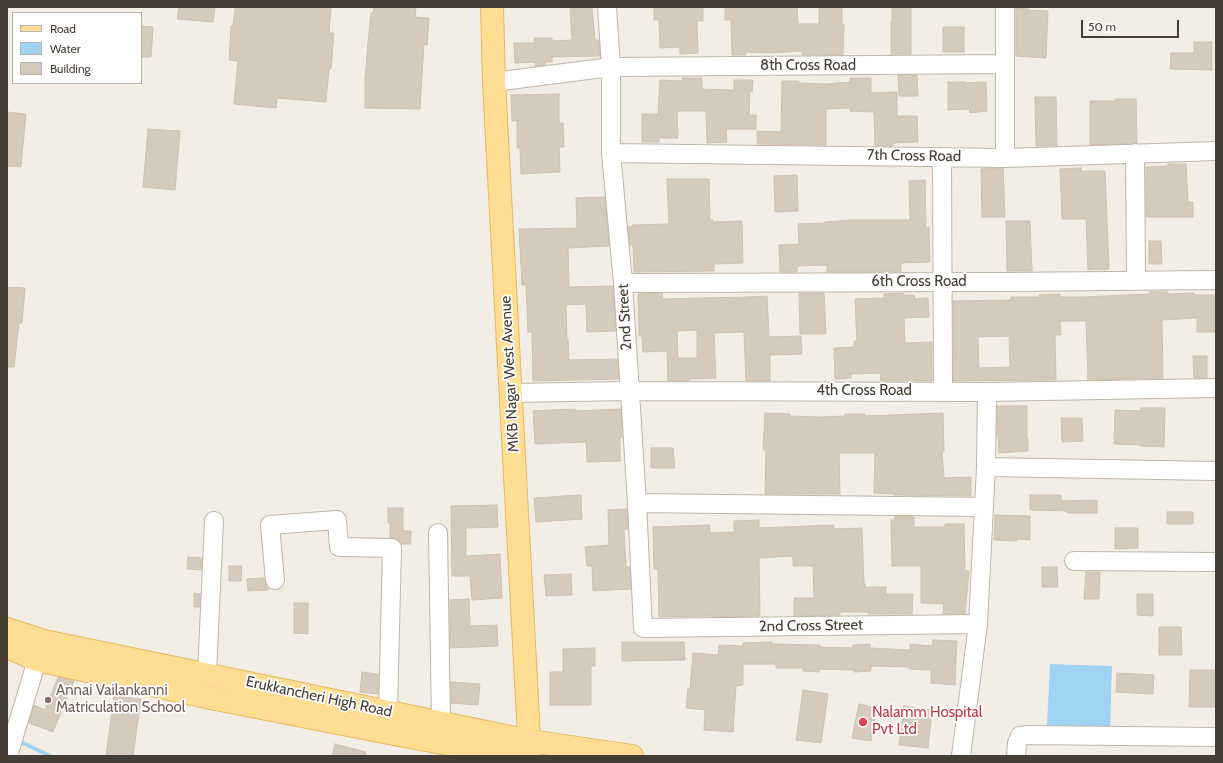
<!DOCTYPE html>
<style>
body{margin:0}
#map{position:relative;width:1223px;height:763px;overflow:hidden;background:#f3eee5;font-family:Cabin,sans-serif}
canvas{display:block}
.frame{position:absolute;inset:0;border:8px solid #453e35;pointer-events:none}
.legend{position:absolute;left:12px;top:12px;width:130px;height:72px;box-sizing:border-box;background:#fff;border:1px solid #b5b2ae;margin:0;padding:5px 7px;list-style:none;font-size:12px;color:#453e35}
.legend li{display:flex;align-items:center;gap:8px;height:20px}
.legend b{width:20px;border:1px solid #b5b2ae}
.scale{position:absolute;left:1081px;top:20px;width:98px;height:18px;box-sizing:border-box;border:2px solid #453e35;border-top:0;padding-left:5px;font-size:12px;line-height:14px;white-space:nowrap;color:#453e35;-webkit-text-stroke:3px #fff;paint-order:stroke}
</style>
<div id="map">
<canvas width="1223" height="763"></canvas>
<div class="frame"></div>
<ul class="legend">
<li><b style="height:5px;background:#ffdd92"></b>Road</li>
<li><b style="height:11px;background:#a0d2f1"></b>Water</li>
<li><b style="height:11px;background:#d5cabb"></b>Building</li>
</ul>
<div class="scale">50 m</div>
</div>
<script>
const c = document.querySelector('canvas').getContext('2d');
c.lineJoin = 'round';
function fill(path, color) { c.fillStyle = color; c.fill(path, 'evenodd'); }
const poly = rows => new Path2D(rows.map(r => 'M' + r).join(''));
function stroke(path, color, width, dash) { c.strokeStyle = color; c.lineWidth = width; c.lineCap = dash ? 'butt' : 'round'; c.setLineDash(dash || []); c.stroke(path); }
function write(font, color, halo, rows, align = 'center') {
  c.font = font + ' Cabin,sans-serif'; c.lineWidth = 3.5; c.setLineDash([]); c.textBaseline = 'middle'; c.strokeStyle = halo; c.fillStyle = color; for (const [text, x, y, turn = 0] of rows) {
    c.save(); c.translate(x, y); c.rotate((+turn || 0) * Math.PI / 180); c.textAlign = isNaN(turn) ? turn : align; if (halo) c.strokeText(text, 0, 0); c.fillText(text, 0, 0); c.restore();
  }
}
fill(poly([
 [1050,664,1112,666,1110,729,1047,726]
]), '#a0d2f1');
stroke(poly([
 [23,743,50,756]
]), '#a0d2f1', 4);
const building = poly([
 [179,7,215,7,213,22,177,19,179,7],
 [235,7,331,7,329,33,334,33,331,69,329,69,326,102,277,98,276,108,234,104,238,61,229,60,231,26,233,26,235,7],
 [374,7,416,7,415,17,429,18,427,45,424,44,420,109,365,108,365,79,368,43,371,13,373,13,374,7],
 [570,7,592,7,595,40,599,40,600,56,552,57,552,62,545,62,545,65,535,66,535,62,515,63,514,43,534,43,534,38,552,38,552,41,572,40,570,7],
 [654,7,703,7,703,21,697,21,698,53,680,54,680,47,660,48,659,20,654,20,654,7],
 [725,7,797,7,798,24,819,24,819,7,842,7,842,24,844,24,843,55,802,55,802,51,770,53,746,52,746,55,732,55,731,20,725,20,725,7],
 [892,7,911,7,911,54,891,54,891,22,892,22,892,7],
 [1016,8,1029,9,1028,10,1048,11,1046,58,1016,56,1016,8],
 [141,26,153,27,151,57,141,57,141,26],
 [943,27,964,27,964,52,943,52,943,27],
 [1194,42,1212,42,1212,70,1170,69,1171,53,1194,53,1194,42],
 [898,75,917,75,918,96,899,96,898,75],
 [682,78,702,78,702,89,734,90,734,80,753,80,752,92,750,91,749,115,756,115,756,129,726,129,727,142,707,143,706,111,677,111,678,138,659,138,659,142,642,142,642,114,658,114,660,80,682,81,682,78],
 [850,78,871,78,871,93,897,92,897,116,917,116,918,142,893,143,893,146,875,146,874,112,850,111,850,108,826,109,826,145,757,144,757,131,781,132,782,81,799,81,799,83,826,84,850,82,850,78],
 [948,82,965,82,965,83,986,82,987,111,970,113,969,109,948,110,948,82],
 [559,94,559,123,563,123,564,147,559,147,560,172,521,174,520,148,517,148,517,121,512,121,511,95,559,94],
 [1035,97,1056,97,1057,146,1036,146,1035,97],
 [1116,99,1136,99,1137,143,1090,145,1090,101,1116,101,1116,99],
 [7,112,26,114,21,167,7,166,7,112],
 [148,129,180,131,175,190,143,187,148,129],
 [1168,164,1186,164,1188,202,1193,202,1193,217,1146,217,1146,167,1168,166,1168,164],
 [1003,168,1005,217,982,217,981,169,1003,168],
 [1081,168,1081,171,1105,171,1109,269,1088,270,1086,219,1062,219,1060,169,1081,168],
 [797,175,798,211,775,212,774,176,797,175],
 [667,179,709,179,710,220,713,220,713,222,742,221,743,263,714,264,714,271,634,272,633,245,630,245,628,227,632,227,632,225,669,224,667,179],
 [925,180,926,228,929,227,930,262,901,263,901,272,827,272,827,265,797,266,797,272,780,272,779,245,799,244,798,224,825,223,825,222,851,220,910,220,909,181,925,180],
 [605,197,609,246,568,248,569,287,613,286,616,331,587,332,586,304,566,305,567,340,568,340,569,360,617,359,619,379,533,381,532,332,528,332,526,285,522,285,519,229,577,228,576,198,605,197],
 [1006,221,1030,221,1032,271,1007,271,1006,221],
 [1149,241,1161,241,1162,264,1149,264,1149,241],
 [7,287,25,288,22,323,19,323,14,367,7,367,7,287],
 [1150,292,1168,292,1168,294,1194,293,1194,295,1216,295,1216,332,1197,332,1197,318,1162,320,1163,378,1088,380,1086,321,1060,321,1061,335,1055,335,1056,380,953,381,953,301,1011,300,1011,297,1039,297,1039,295,1060,294,1060,297,1082,297,1150,294,1150,292],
 [1009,336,1010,367,979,368,978,337,1009,336],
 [662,293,663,299,746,297,767,296,769,337,801,336,802,354,770,355,770,381,746,381,744,332,714,333,716,378,689,379,689,381,668,381,667,351,643,352,642,336,639,336,638,294,662,293],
 [697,330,697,358,678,358,677,331,697,330],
 [799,293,824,293,826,334,800,334,799,293],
 [903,293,903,295,914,295,915,299,928,298,929,317,904,318,905,343,932,342,932,381,881,381,880,373,851,374,851,378,835,379,834,348,854,347,854,341,857,341,855,299,884,298,884,294,903,293],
 [1193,356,1207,356,1207,378,1194,378,1193,356],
 [997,406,1027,406,1027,439,1028,439,1028,451,999,453,998,436,997,436,997,406],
 [1141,408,1165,408,1164,447,1140,446,1140,445,1114,444,1115,410,1141,411,1141,408],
 [575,409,575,411,621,409,622,438,620,438,620,461,587,462,586,442,535,444,533,411,575,409],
 [765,413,790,414,790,416,820,417,845,416,845,414,865,414,865,416,943,413,944,452,942,452,944,478,971,477,971,496,894,495,894,494,874,493,875,453,839,453,840,494,765,494,766,450,763,450,765,413],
 [1061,418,1082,418,1083,441,1062,442,1061,418],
 [651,448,673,448,675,468,651,468,651,448],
 [581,495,582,519,536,522,534,498,581,495],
 [1030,495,1061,495,1061,501,1097,500,1097,513,1067,513,1067,511,1030,510,1030,495],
 [497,505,498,527,466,528,466,556,500,554,502,598,472,600,470,576,452,576,451,506,497,505],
 [388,508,403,508,403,531,411,531,411,544,402,544,397,539,390,537,390,523,388,523,388,508],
 [627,509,628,529,624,529,626,567,630,567,631,589,593,591,592,566,587,566,585,547,609,545,608,510,627,509],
 [1167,512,1193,512,1193,524,1167,524,1167,512],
 [995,515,1030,516,1030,540,1017,539,1017,541,994,540,995,515],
 [895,516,914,517,914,527,945,527,945,524,964,524,965,570,969,571,965,614,943,614,944,604,921,603,921,566,892,566,891,520,895,520,895,516],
 [759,520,759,528,834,525,834,529,862,528,864,584,865,584,865,587,886,587,886,594,913,594,912,614,868,614,868,612,840,612,840,615,794,616,794,598,814,598,813,566,793,566,793,556,759,558,760,616,712,617,712,616,659,617,658,569,654,569,653,527,710,525,710,533,734,532,734,521,759,520],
 [1115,528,1138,528,1138,548,1115,549,1115,528],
 [188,557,202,558,201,570,187,569,188,557],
 [229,566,242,566,241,581,229,581,229,566],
 [1042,567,1057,567,1058,587,1042,587,1042,567],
 [1086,572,1100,572,1099,599,1084,599,1086,572],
 [571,574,572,595,546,596,544,575,571,574],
 [264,578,266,586,269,590,248,591,247,579,264,578],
 [194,593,200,594,200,607,194,607,194,593],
 [1137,594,1153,594,1153,616,1137,615,1137,594],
 [469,599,470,626,497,625,498,646,450,648,450,600,469,599],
 [294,603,308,603,308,634,294,633,294,603],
 [1159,627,1181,627,1182,655,1159,655,1159,627],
 [933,640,957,641,955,685,931,683,931,670,909,669,909,667,871,666,871,671,854,672,854,670,819,669,819,672,803,671,803,668,776,668,776,664,743,664,743,685,736,686,733,732,704,730,705,710,686,708,688,688,690,689,693,653,718,655,719,645,743,646,743,643,772,642,772,644,820,645,820,647,853,648,853,645,870,644,870,648,910,650,910,644,932,646,933,640],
 [622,642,684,642,685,660,622,661,622,642],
 [595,648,595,666,591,666,591,705,550,705,550,672,563,672,563,649,595,648],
 [1190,670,1216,670,1216,707,1189,707,1190,670],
 [362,672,378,674,378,694,360,692,362,672],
 [1117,673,1154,675,1153,694,1116,692,1117,673],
 [58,677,74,681,53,732,29,723,34,705,45,710,58,677],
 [451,682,480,684,478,705,451,703,451,682],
 [803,690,828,694,821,743,796,740,803,690],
 [114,696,141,699,133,756,106,756,114,696],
 [859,704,877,708,871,741,852,738,859,704],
 [904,706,932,710,928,748,899,745,904,706],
 [335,744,366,752,366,756,332,756,335,744]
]);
fill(building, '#d5cabb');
stroke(building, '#cfc1ae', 1);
const minor = poly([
 [607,7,611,67,611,153,623,283,637,503,643,628,978,624],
 [494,82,611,67,1005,64],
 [611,153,1005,158,1216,151],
 [1135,153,1136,281],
 [942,157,943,391],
 [1005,158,1005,7],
 [623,283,1006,282,1216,280],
 [511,393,629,391,987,392,1216,388],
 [986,467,1216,471],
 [637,503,984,507],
 [438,533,441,722],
 [1074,561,1216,562],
 [275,580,270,525,337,520,339,547,392,548,388,711],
 [207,674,214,521],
 [8,756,37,660],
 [961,756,978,624,986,467,987,392],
 [1016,756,1017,743,1020,736,1027,735,1216,737]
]);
const major = poly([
 [492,7,494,82,530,756],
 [7,629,44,641,530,741,632,756],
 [7,647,37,660,211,698,394,734,512,756]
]);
stroke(minor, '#beb6a8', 20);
stroke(major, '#e5b961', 24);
stroke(minor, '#fff', 18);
stroke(major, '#ffdd92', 22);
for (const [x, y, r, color] of [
 [48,700,4,"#8d6e63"],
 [863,722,5,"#e0444e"]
]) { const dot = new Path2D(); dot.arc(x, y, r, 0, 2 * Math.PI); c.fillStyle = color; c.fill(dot); stroke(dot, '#fff', 1.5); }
write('15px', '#453e35', '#fff', [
 ["8th Cross Road",808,66],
 ["7th Cross Road",914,156,1],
 ["6th Cross Road",919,282],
 ["2nd Street",625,317,-93],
 ["MKB Nagar West Avenue",510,374,-93],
 ["4th Cross Road",864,391],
 ["2nd Cross Street",811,626,-1],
 ["Erukkancheri High Road",319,697,12]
]);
write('15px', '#785e54', '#fff', [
 ["Annai Vailankanni",56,691],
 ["Matriculation School",56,708]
], 'left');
write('15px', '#be3a42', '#fff', [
 ["Nalamm Hospital",872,713],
 ["Pvt Ltd",872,730]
], 'left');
</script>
